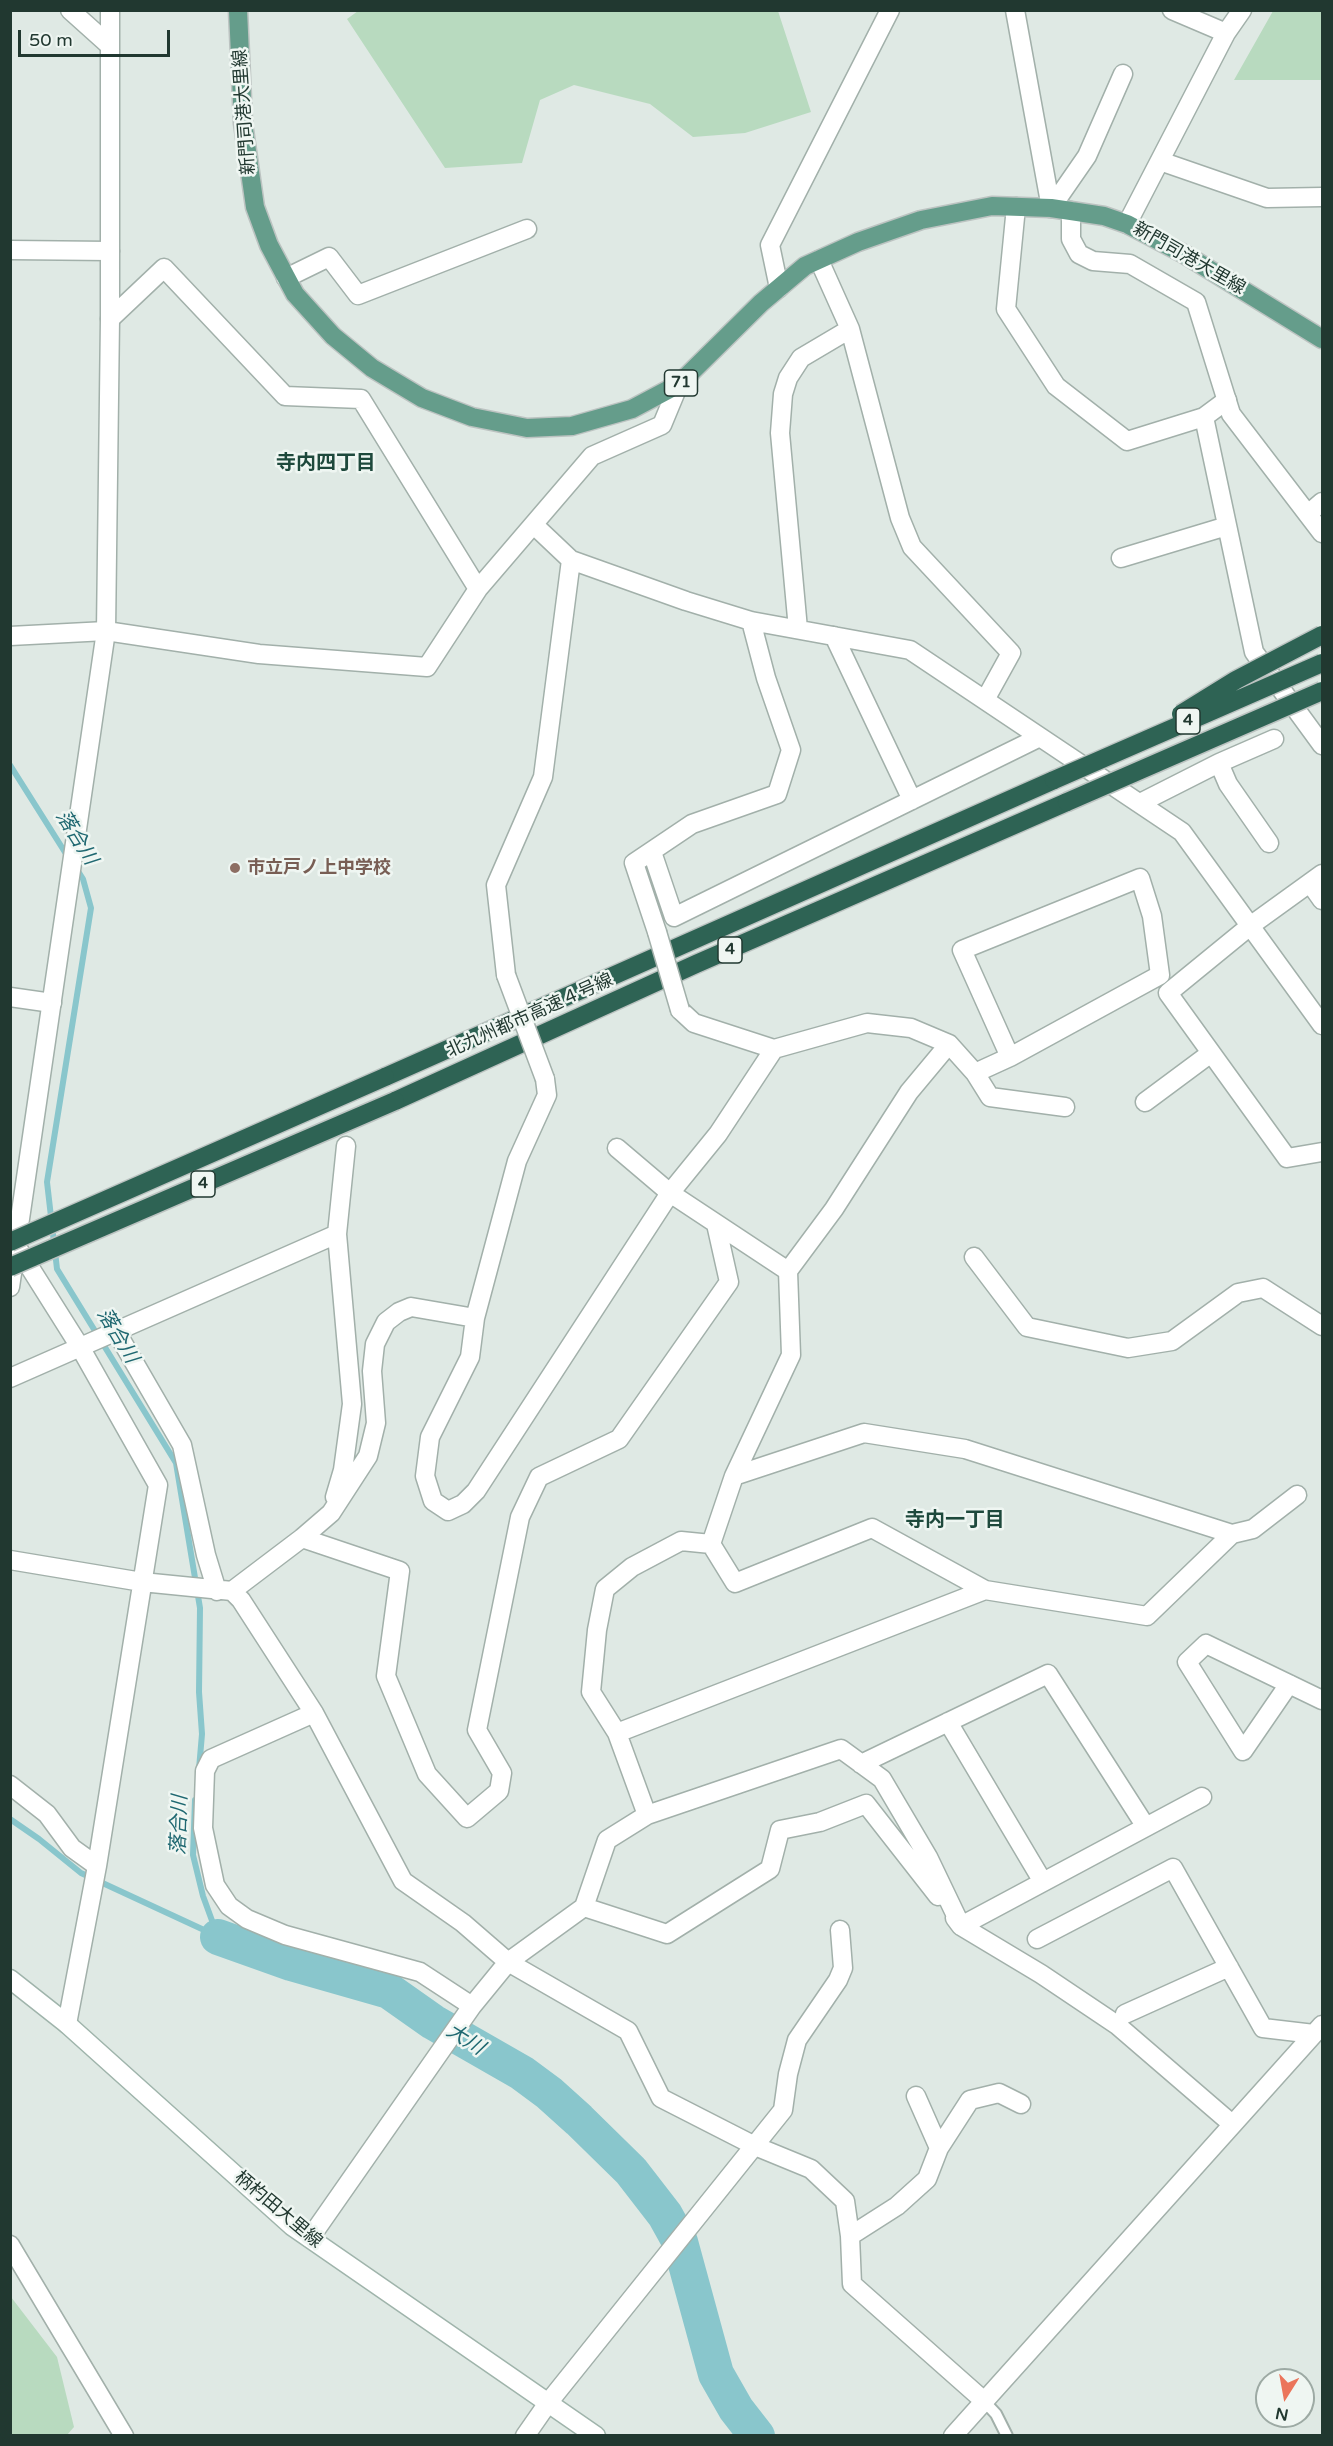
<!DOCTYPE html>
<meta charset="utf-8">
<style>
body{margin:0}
#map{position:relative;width:1333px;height:2446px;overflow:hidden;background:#dfe9e4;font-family:"Varela Round",sans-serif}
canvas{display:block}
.frame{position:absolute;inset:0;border:12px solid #213830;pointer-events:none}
.north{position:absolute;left:1255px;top:2368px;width:60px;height:60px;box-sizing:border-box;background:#eff6f2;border:2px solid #9daaa4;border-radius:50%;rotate:191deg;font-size:16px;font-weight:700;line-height:24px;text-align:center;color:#213830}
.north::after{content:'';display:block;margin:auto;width:21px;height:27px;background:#eb755b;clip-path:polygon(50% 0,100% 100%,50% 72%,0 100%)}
.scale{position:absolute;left:18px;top:30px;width:152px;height:27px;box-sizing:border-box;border:3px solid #213830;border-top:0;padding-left:8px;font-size:18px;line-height:21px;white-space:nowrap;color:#213830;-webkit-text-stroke:4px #eff6f2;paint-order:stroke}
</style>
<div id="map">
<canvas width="1333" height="2446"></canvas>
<div class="frame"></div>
<div class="north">N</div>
<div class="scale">50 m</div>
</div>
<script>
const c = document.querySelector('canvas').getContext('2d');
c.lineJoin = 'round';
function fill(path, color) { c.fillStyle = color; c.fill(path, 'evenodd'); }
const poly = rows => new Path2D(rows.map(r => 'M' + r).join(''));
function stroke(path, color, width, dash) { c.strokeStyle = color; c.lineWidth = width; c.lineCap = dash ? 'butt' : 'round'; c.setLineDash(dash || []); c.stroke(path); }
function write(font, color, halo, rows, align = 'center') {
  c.font = font + ' "Varela Round","Noto Sans JP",sans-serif'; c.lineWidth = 5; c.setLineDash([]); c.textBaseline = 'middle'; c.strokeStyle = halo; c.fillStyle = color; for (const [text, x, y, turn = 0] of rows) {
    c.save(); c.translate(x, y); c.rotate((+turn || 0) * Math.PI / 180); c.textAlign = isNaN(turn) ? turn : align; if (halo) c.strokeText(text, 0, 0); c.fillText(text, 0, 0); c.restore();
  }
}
fill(poly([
 [358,11,778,11,811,112,745,133,693,137,650,104,574,85,540,100,522,163,445,168,347,19],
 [1273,11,1322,11,1322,80,1234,80],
 [11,2297,57,2357,74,2427,67,2435,11,2435]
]), '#b8dabf');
stroke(poly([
 [10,765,68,857],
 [76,868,83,879,91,908,47,1182,57,1269,176,1463,200,1608,199,1692,202,1734,199,1769],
 [195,1800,193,1855,203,1896,218,1937],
 [10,1819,39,1839,81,1873,217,1936]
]), '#89c6cc', 6);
stroke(poly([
 [218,1937,291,1963,389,1991,433,2022,522,2073,549,2093,579,2120,631,2171,665,2215,680,2242,716,2374,736,2409,757,2436]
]), '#89c6cc', 36);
const service = poly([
 [983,2400,996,2414,1007,2436]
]);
const minor = poly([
 [70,10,109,45],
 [1015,10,1051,208],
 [1172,10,1226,33],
 [1160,161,1267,198,1322,197],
 [1016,207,1006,309,1056,386,1127,441,1204,417,1227,400],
 [1051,208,1087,156,1123,74],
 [1127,224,1226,33,1242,10],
 [10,250,110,251],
 [819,260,850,329],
 [286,278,329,257,358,295,527,229],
 [779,288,770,245,890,10],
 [110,319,164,268,285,396,361,399,478,589],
 [1204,417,1254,652,1322,745],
 [1308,514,1322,502],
 [534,525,571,560,686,601,751,621,910,650,1182,832,1322,1025],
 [1121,558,1227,526],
 [798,629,780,433,783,394,788,378,801,358,850,329,900,518,912,547,1011,653,985,700],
 [10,636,106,631,259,654,427,667,478,589,592,456,662,425,679,384],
 [834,636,912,800],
 [1219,763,1274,739],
 [1140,803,1219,763,1228,784,1269,843],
 [652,852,674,917,1040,737],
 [1322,874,1250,926,1168,993,1287,1158,1322,1152],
 [1310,883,1322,900],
 [657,932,634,863,692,824,777,794,791,750,766,678,751,621],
 [506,975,496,885,543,777,571,560],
 [10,997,52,1003],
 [680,1010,694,1023,774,1049,867,1023,911,1028,949,1044,975,1073,1010,1057,1160,975,1152,916,1140,878,962,950,1010,1057],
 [949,1044,909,1092,834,1209,788,1271,791,1355,734,1476,864,1433,965,1449,1232,1534,1147,1616,985,1590,617,1733,647,1815,841,1749,882,1779,928,1857,961,1926,1041,1974,1117,2025,1232,2124],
 [975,1073,990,1097,1065,1107],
 [545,1079,547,1095,517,1161,475,1318,470,1357,430,1437,425,1476,433,1501,448,1511,463,1504,476,1491,670,1193,718,1134,774,1049],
 [1145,1102,1211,1053],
 [617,1148,670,1193,788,1271],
 [17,1247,80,1347,158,1485,97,1866,67,2024],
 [974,1257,1027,1327,1128,1348,1172,1341,1238,1293,1263,1288,1322,1326],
 [116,1331,182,1445,206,1555,217,1591],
 [10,1378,337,1234],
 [734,1476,711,1544,735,1583,872,1528,985,1590],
 [335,1497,343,1470,352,1404,337,1234,346,1146],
 [1232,1534,1253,1529,1297,1495],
 [302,1538,400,1571,386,1676,427,1774,467,1818,499,1791,502,1773,477,1730,520,1517,539,1477,619,1439,729,1282,716,1224],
 [10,1560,142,1582,232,1591,302,1538,331,1513,368,1456,376,1423,372,1371,375,1344,386,1322,399,1312,411,1307,475,1318],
 [232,1591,241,1600,314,1713,403,1881,463,1923,508,1962,628,2031,661,2098,755,2146,811,2169,845,2201,850,2236,852,2284,983,2400],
 [1289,1684,1243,1751,1187,1662,1206,1644,1322,1700],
 [314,1713,211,1759,205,1771,203,1828,215,1885,229,1906,247,1919,285,1935,420,1972,472,2006],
 [948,1722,1043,1882],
 [617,1733,591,1692,597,1630,605,1589,632,1567,681,1541,711,1544],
 [861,1764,1048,1674,1146,1827],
 [10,1785,47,1814,72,1848,97,1866],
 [647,1815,607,1840,584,1907,667,1934,770,1869,780,1830,820,1822,866,1804,938,1896],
 [955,1918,961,1926,1202,1797],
 [1037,1939,1173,1868,1263,2028,1314,2034],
 [1125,2014,1229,1967],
 [939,2148,970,2100,999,2093,1021,2104],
 [850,2236,897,2206,927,2179,939,2148,916,2096],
 [310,2238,472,2006,508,1962,584,1907],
 [10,2245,124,2436],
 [525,2436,548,2403,783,2110,788,2074,797,2040,838,1980,843,1968,840,1930],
 [953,2436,1322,2025]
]);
const tertiary = poly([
 [1071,211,1071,239,1079,254,1093,261,1130,264,1196,302,1231,414,1322,533],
 [10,1287,106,631,110,319,110,10]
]);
const secondary = poly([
 [10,1979,67,2024,292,2226,596,2436]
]);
const primary = poly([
 [238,10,243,123,255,207,269,245,295,294,333,336,372,368,422,398,472,417,527,428,572,426,632,409,679,384,761,303,805,266,858,242,921,220,992,206,1051,208,1104,216,1127,224,1184,254,1322,339]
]);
const motorway = poly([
 [385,1077,1054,780],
 [395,1101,696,964,1067,802]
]);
stroke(service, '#a2b0aa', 14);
stroke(minor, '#a2b0aa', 21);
stroke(tertiary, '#a2b0aa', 21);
stroke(secondary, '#9fb4ab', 21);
stroke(primary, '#bcc3c1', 21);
stroke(motorway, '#bcc3c1', 21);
stroke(service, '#fff', 10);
stroke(minor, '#fff', 18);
stroke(tertiary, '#fff', 18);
stroke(secondary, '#fff', 18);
stroke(primary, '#659d8b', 18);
stroke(motorway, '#2e6354', 18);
const minorBridge = poly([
 [657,932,680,1010],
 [506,975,545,1079]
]);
const motorwayBridge = poly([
 [1181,714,1236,680,1322,635],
 [1054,780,1322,663],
 [1067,802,1322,691],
 [10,1242,385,1077],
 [10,1267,395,1101]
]);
stroke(minorBridge, '#a2b0aa', 21, []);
stroke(motorwayBridge, '#bcc3c1', 21, []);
stroke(minorBridge, '#fff', 18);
stroke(motorwayBridge, '#2e6354', 18);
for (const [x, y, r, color] of [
 [235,868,6,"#8d6e63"]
]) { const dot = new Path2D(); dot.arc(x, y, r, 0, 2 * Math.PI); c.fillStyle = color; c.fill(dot); stroke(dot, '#eff6f2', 2); }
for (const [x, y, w] of [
 [681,383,33],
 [1188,721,24],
 [730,950,24],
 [203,1184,24]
]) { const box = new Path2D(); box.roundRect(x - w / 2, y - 13, w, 26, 4.5); c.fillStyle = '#eff6f2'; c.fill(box); stroke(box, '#213830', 1.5); }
write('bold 16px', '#213830', null, [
 ["71",681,383],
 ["4",1188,721],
 ["4",730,950],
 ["4",203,1184]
]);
write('18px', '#213830', '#eff6f2', [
 ["新門司港大里線",245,112,-94],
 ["新門司港大里線",1189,259,30],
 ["北九州都市高速４号線",530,1016,-24],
 ["柄杓田大里線",278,2210,40]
]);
write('bold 18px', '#785e54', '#eff6f2', [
 ["市立戸ノ上中学校",247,868]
], 'left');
write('bold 20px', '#1e493c', '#eff6f2', [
 ["寺内四丁目",326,464],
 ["寺内一丁目",955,1521]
]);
write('italic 20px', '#1f6871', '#eff6f2', [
 ["落合川",76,838,58],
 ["落合川",117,1336,59],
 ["落合川",180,1825,-88],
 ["大川",465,2040,32]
]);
</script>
